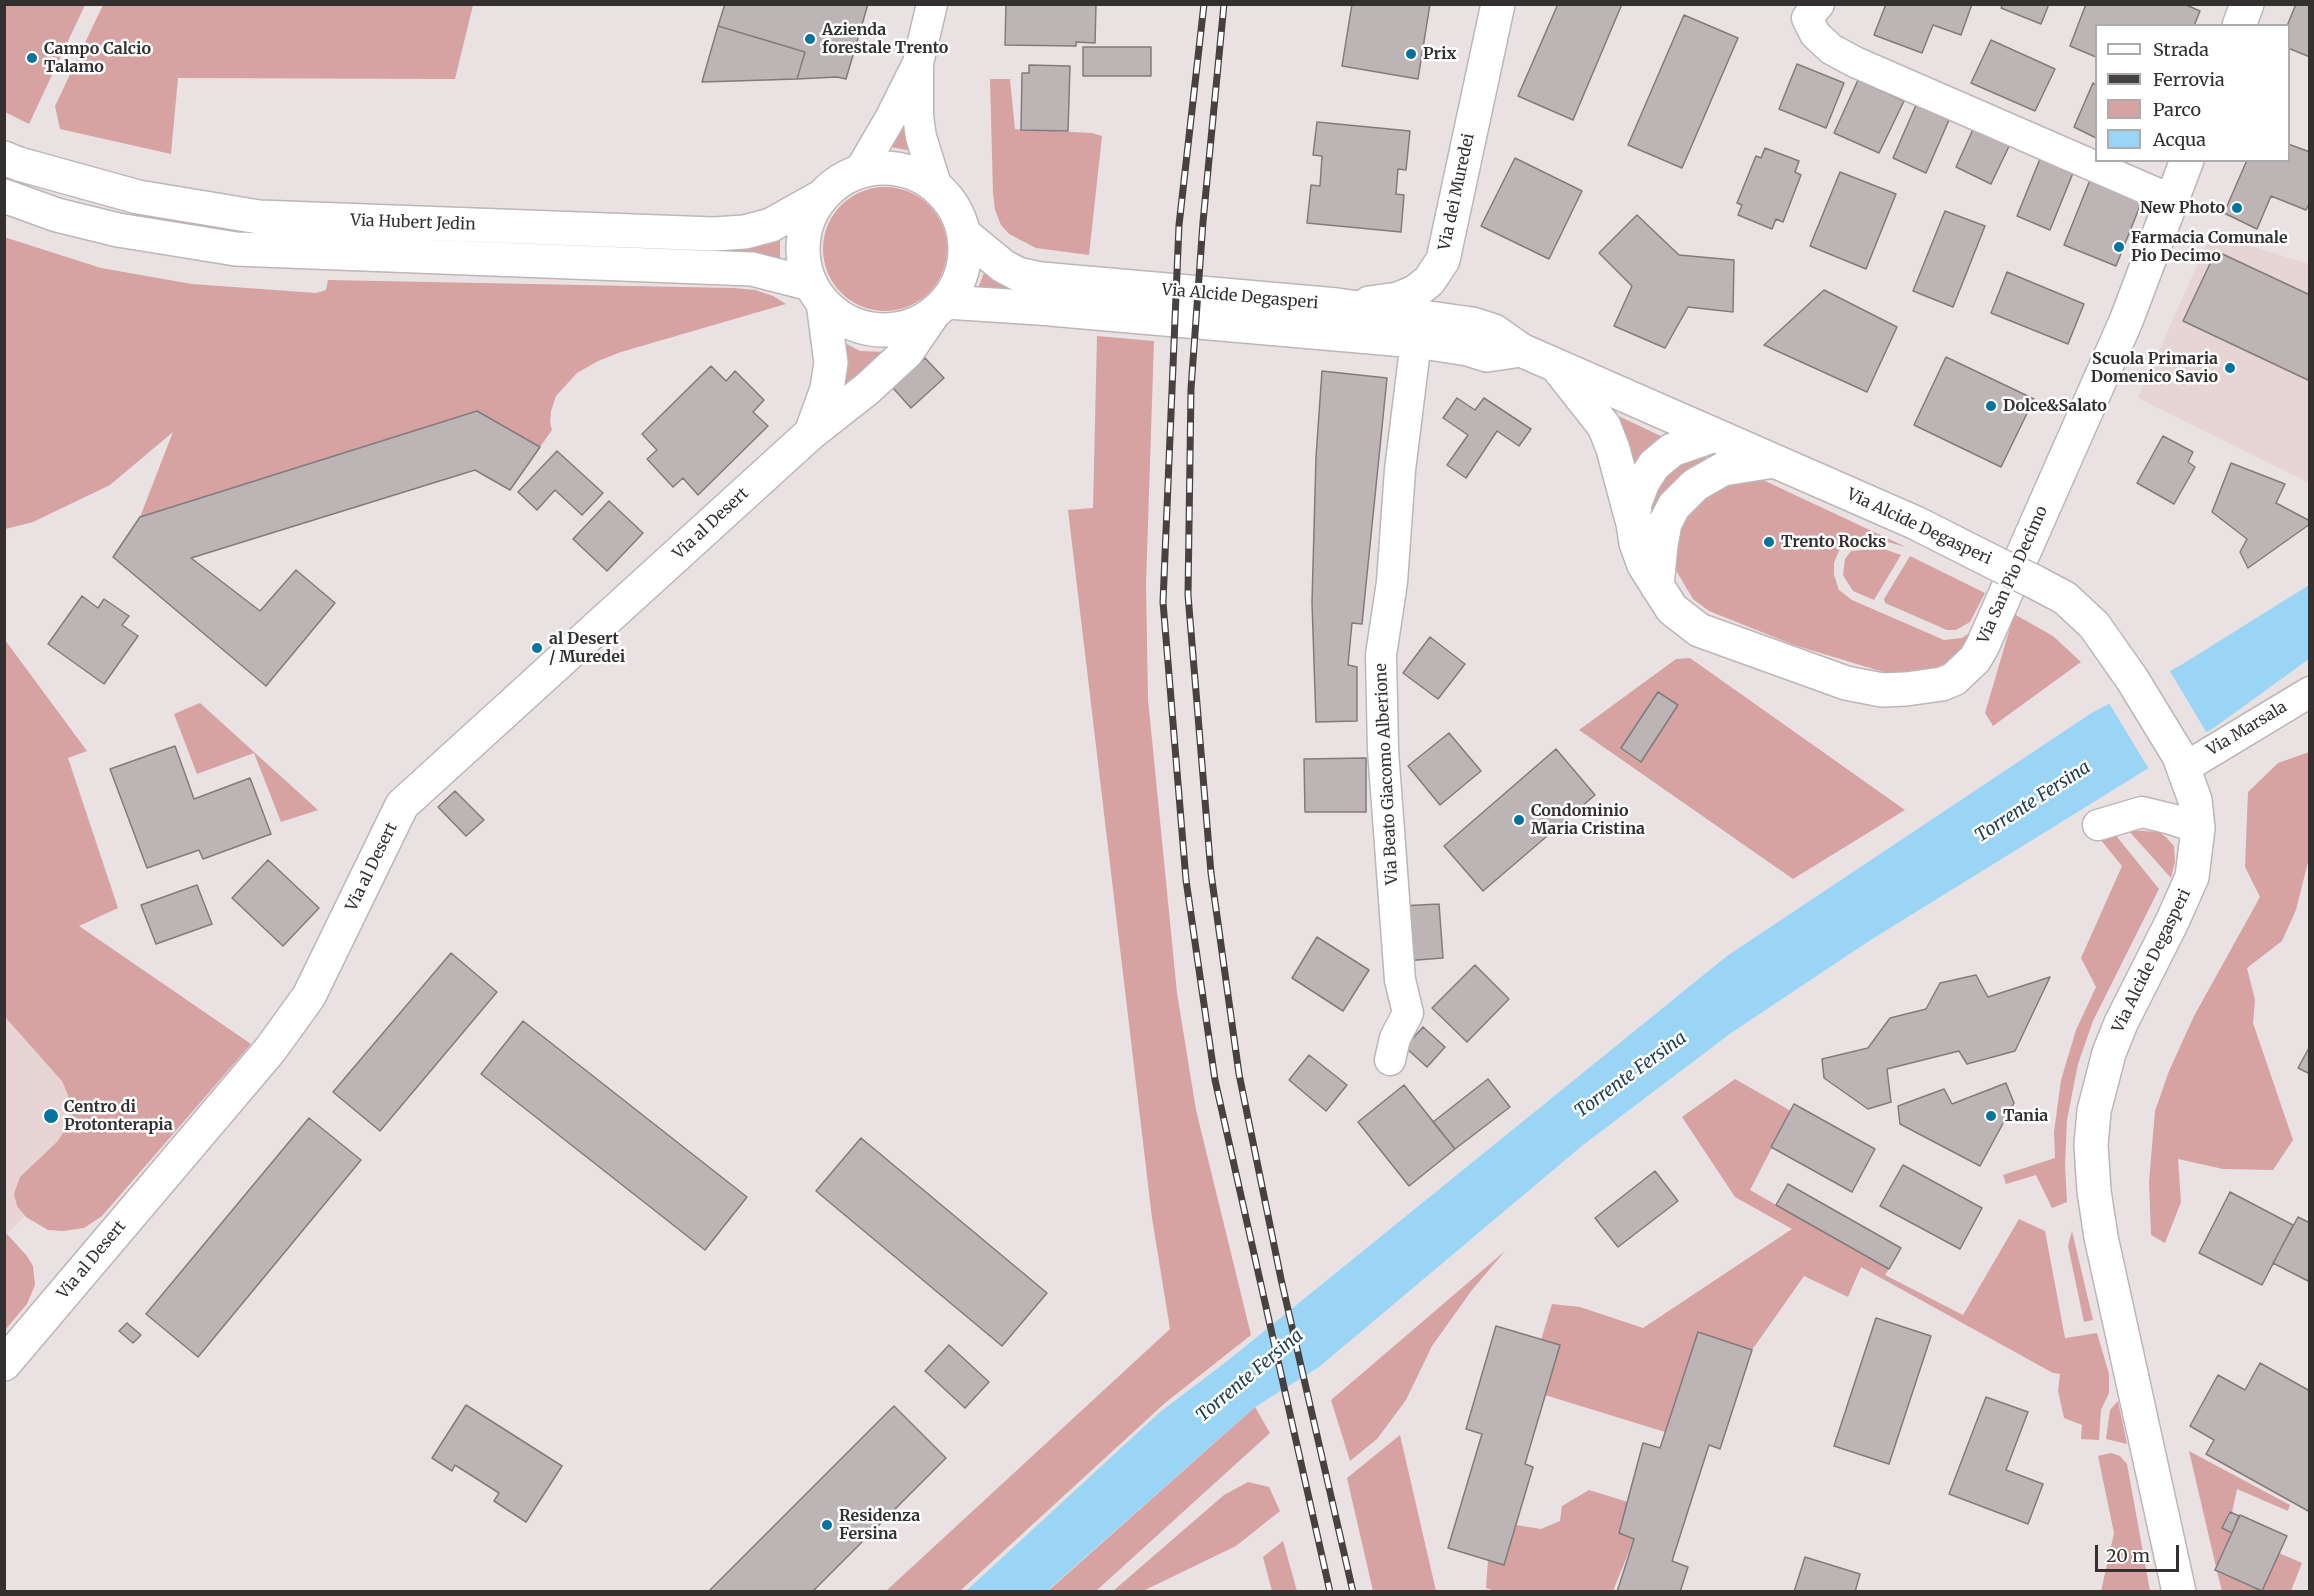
<!DOCTYPE html>
<style>
body{margin:0}
#map{position:relative;width:2314px;height:1596px;overflow:hidden;background:#eae2e2;font-family:Merriweather,serif}
canvas{display:block}
.frame{position:absolute;inset:0;border:6px solid #33302f;pointer-events:none}
.legend{position:absolute;left:2095px;top:24px;width:195px;height:138px;box-sizing:border-box;background:#fff;border:2px solid #adacac;margin:0;padding:8px 10px;list-style:none;font-size:18px;color:#33302f}
.legend li{display:flex;align-items:center;gap:12px;height:30px}
.legend b{width:30px;border:2px solid #adacac}
.scale{position:absolute;left:2095px;top:1545px;width:84px;height:27px;box-sizing:border-box;border:3px solid #33302f;border-top:0;padding-left:8px;font-size:18px;line-height:21px;white-space:nowrap;color:#33302f;-webkit-text-stroke:4px #fff;paint-order:stroke}
</style>
<div id="map">
<canvas width="2314" height="1596"></canvas>
<div class="frame"></div>
<ul class="legend">
<li><b style="height:8px;background:#fff"></b>Strada</li>
<li><b style="height:8px;background:#464241"></b>Ferrovia</li>
<li><b style="height:16px;background:#d6a2a2"></b>Parco</li>
<li><b style="height:16px;background:#9ad5f5"></b>Acqua</li>
</ul>
<div class="scale">20 m</div>
</div>
<script>
const c = document.querySelector('canvas').getContext('2d');
c.lineJoin = 'round';
function fill(path, color) { c.fillStyle = color; c.fill(path, 'evenodd'); }
const poly = rows => new Path2D(rows.map(r => 'M' + r).join(''));
function stroke(path, color, width, dash) { c.strokeStyle = color; c.lineWidth = width; c.lineCap = dash ? 'butt' : 'round'; c.setLineDash(dash || []); c.stroke(path); }
function write(font, color, halo, rows, align = 'center') {
  c.font = font + ' Merriweather,serif'; c.lineWidth = 5; c.setLineDash([]); c.textBaseline = 'middle'; c.strokeStyle = halo; c.fillStyle = color; for (const [text, x, y, turn = 0] of rows) {
    c.save(); c.translate(x, y); c.rotate((+turn || 0) * Math.PI / 180); c.textAlign = isNaN(turn) ? turn : align; if (halo) c.strokeText(text, 0, 0); c.fillText(text, 0, 0); c.restore();
  }
}
fill(poly([
 [2211,234,2309,264,2309,483,2138,398],
 [5,1017,139,1162,30,1211,5,1236]
]), '#e6d5d4');
fill(poly([
 [5,4,85,5,29,124,5,112],
 [103,5,103,4,473,5,455,79,178,78,171,154,60,129,55,106],
 [990,79,1010,79,1015,129,1092,133,1102,136,1089,255,1036,248,1009,234,1001,225,995,210,993,193],
 [906,111,912,151,885,146],
 '823 249a62 62 0 1 1 124 0a62 62 0 1 1-124 0Z',
 [780,236,780,259,764,254,724,251,724,249],
 [4,237,101,268,192,284,316,293,326,290,328,280,733,288,755,290,773,296,786,304,621,352,598,361,577,373,556,396,551,411,550,422,552,430,540,447,476,411,140,517,173,432,110,485,33,522,5,529],
 [984,273,1014,290,1032,294,975,296],
 [1097,336,1154,341,1146,584,1148,699,1177,993,1196,1110,1251,1335,1165,1403,960,1591,886,1591,1170,1329,1152,1218,1068,510,1093,508],
 [839,340,860,351,886,352,841,392],
 [1612,413,1665,438,1634,472],
 [1702,455,1710,461,1643,532,1643,510,1673,465],
 [1749,477,1763,480,1906,547,1873,538,1860,538,1845,543,1839,551,1834,563,1834,575,1839,590,1852,600,1944,640,1962,638,1976,629,1970,642,1946,667,1890,674,1794,645,1709,611,1693,599,1677,572,1672,552,1676,525,1708,490],
 [1873,549,1884,549,1901,555,1874,600,1853,591,1843,575,1845,559,1851,551],
 [1910,556,1985,593,1970,622,1956,630,1947,630,1885,603,1884,599],
 [2014,614,2053,636,2081,662,1993,726,1985,713],
 [5,640,87,751,68,758,118,908,79,926,251,1044,102,1216,84,1228,63,1231,48,1230,26,1217,17,1206,14,1194,20,1177,57,1142,63,1133,69,1112,68,1095,62,1081,5,1017],
 [1690,658,1905,810,1793,879,1579,730,1676,659],
 [200,703,318,810,281,822,254,753,197,774,174,714],
 [2309,752,2309,858,2296,910,2282,941,2247,968,2255,1000,2253,1023,2293,1140,2273,1170,2223,1169,2178,1159,2181,1202,2165,1243,2151,1235,2149,1182,2155,1111,2169,1071,2194,1016,2260,897,2245,867,2248,792,2278,763],
 [2128,830,2159,832,2166,837,2174,846,2175,862,2171,878],
 [2114,833,2159,889,2093,1021,2078,1064,2067,1120,2065,1165,2067,1202,2052,1208,2036,1175,2006,1184,2003,1175,2055,1158,2054,1132,2061,1080,2076,1030,2096,987,2081,958,2122,866,2100,839],
 [1735,1079,1791,1111,1750,1190,1889,1269,1885,1275,1963,1315,2019,1219,2045,1231,2065,1338,2097,1333,2109,1374,2109,1393,2101,1410,2099,1440,2081,1439,2082,1425,2064,1418,2058,1391,2060,1374,2053,1373,1861,1267,1848,1297,1804,1276,1752,1350,1698,1332,1665,1432,1545,1395,1541,1340,1552,1304,1580,1307,1643,1328,1792,1229,1735,1197,1682,1117],
 [2072,1231,2093,1320,2084,1322,2068,1246],
 [7,1234,27,1256,33,1266,35,1285,27,1304,5,1330,4,1236],
 [1505,1251,1472,1290,1432,1346,1406,1400,1377,1439,1350,1461,1331,1400],
 [2118,1401,2127,1444,2106,1439,2110,1410],
 [1255,1407,1270,1433,1096,1591,1047,1592],
 [1400,1435,1436,1591,1373,1591,1347,1478],
 [2189,1451,2290,1505,2288,1511,2237,1489,2232,1513,2229,1512,2222,1528,2232,1533,2216,1567],
 [2111,1453,2120,1456,2127,1464,2150,1591,2101,1591,2114,1533,2098,1456],
 [1248,1482,1269,1487,1280,1511,1236,1546,1143,1591,1113,1591,1224,1495],
 [1589,1490,1628,1502,1619,1533,1634,1539,1613,1591,1499,1592,1486,1588,1488,1560,1504,1564,1516,1525,1541,1529,1560,1521,1562,1506],
 [1283,1541,1297,1591,1272,1591,1263,1557],
 [2279,1553,2302,1563,2291,1591,2222,1591,2217,1572,2261,1591]
]), '#d6a2a2');
fill(poly([
 [2309,585,2309,659,2215,727,1869,941,1731,1033,1583,1145,1319,1367,1255,1407,1047,1591,965,1592,1160,1412,1226,1362,1727,956,2090,714,2181,665]
]), '#9ad5f5');
fill(poly([
 [2168,668,2208,735,2150,771,2109,703]
]), '#eae2e2');
const building = poly([
 [725,4,868,4,846,79,837,77,797,79,805,52,718,26,725,4],
 [1006,4,1096,4,1095,43,1076,42,1076,46,1005,45,1006,4],
 [1352,4,1430,4,1418,79,1342,66,1352,4],
 [1558,4,1622,4,1573,120,1518,96,1558,4],
 [1886,4,1972,4,1961,35,1933,25,1922,53,1874,35,1886,4],
 [2003,4,2049,4,2041,24,2001,8,2003,4],
 [2086,4,2184,4,2200,11,2194,26,2096,26,2096,57,2070,46,2086,4],
 [2310,4,2310,57,2288,48,2288,26,2287,26,2296,4,2310,4],
 [1684,15,1738,38,1682,168,1628,145,1684,15],
 [718,26,805,52,797,79,702,82,718,26],
 [1991,40,2055,69,2035,111,1971,83,1991,40],
 [1083,47,1151,47,1151,76,1083,76,1083,47],
 [1797,64,1844,83,1826,128,1779,109,1797,64],
 [1029,65,1070,66,1068,131,1021,130,1022,73,1029,73,1029,65],
 [1858,80,1904,101,1879,153,1834,133,1858,80],
 [2093,83,2096,85,2096,138,2074,127,2093,83],
 [1916,105,1949,120,1926,173,1893,158,1916,105],
 [1317,122,1410,131,1406,170,1398,169,1396,194,1404,195,1401,232,1307,223,1311,185,1320,186,1322,156,1313,155,1317,122],
 [1975,125,2011,142,1991,184,1956,167,1975,125],
 [2288,144,2310,152,2310,202,2306,210,2271,196,2257,229,2224,213,2247,160,2288,160,2288,144],
 [1765,148,1799,161,1795,172,1801,175,1783,222,1776,219,1772,229,1738,215,1742,205,1737,203,1756,156,1761,158,1765,148],
 [1515,158,1582,191,1549,259,1481,226,1515,158],
 [2040,159,2073,173,2050,230,2017,216,2040,159],
 [1840,172,1896,194,1866,269,1810,246,1840,172],
 [2090,180,2142,201,2116,266,2064,245,2090,180],
 [1945,211,1985,226,1953,307,1913,291,1945,211],
 [1637,215,1679,255,1734,260,1733,312,1688,307,1665,348,1614,326,1632,286,1599,253,1637,215],
 [2216,251,2310,295,2310,381,2183,321,2216,251],
 [2007,272,2084,304,2068,344,1991,313,2007,272],
 [1824,290,1897,327,1867,392,1764,345,1824,290],
 [1946,357,2034,399,2001,467,1914,425,1946,357],
 [925,358,944,378,911,408,893,388,925,358],
 [711,366,726,381,735,371,764,400,753,412,768,426,698,495,683,478,673,487,647,459,657,450,642,434,711,366],
 [1322,371,1387,378,1362,624,1352,623,1348,665,1357,667,1357,721,1316,722,1312,602,1316,457,1322,371],
 [1457,398,1475,410,1484,398,1531,429,1519,446,1497,431,1466,478,1447,465,1468,435,1443,418,1457,398],
 [477,411,540,447,510,490,475,470,191,558,260,611,296,570,335,603,266,686,113,557,140,517,477,411],
 [2163,436,2193,452,2188,462,2195,467,2174,504,2137,483,2163,436],
 [557,451,603,493,582,515,555,490,537,510,518,492,557,451],
 [2231,463,2285,484,2276,503,2310,521,2310,524,2248,568,2240,552,2247,539,2212,512,2231,463],
 [609,501,643,533,607,571,573,539,609,501],
 [82,596,98,608,104,599,129,616,122,625,138,636,104,684,48,644,82,596],
 [1430,637,1465,664,1438,699,1403,673,1430,637],
 [1658,692,1678,705,1641,762,1621,748,1658,692],
 [1449,733,1481,771,1440,805,1408,766,1449,733],
 [175,746,194,799,250,778,271,834,203,859,199,850,147,868,110,769,175,746],
 [1556,749,1595,795,1483,891,1444,846,1556,749],
 [1366,758,1366,812,1305,812,1304,759,1366,758],
 [455,791,484,820,466,836,438,807,455,791],
 [268,860,319,908,283,946,232,898,268,860],
 [197,885,212,924,156,944,141,905,197,885],
 [1439,904,1443,958,1404,961,1400,906,1439,904],
 [1317,937,1369,970,1343,1011,1292,978,1317,937],
 [451,953,497,992,380,1131,333,1092,451,953],
 [1475,965,1509,999,1467,1042,1432,1008,1475,965],
 [1976,975,1988,997,2050,977,2015,1051,1967,1064,1959,1051,1887,1069,1891,1102,1868,1109,1824,1078,1822,1059,1868,1048,1890,1018,1926,1009,1940,983,1976,975],
 [523,1021,747,1197,705,1250,481,1074,523,1021],
 [1423,1027,1445,1047,1427,1067,1405,1047,1423,1027],
 [2310,1046,2310,1074,2298,1068,2310,1046],
 [1309,1055,1347,1085,1326,1111,1289,1080,1309,1055],
 [1488,1079,1510,1107,1455,1149,1433,1122,1488,1079],
 [2006,1083,2014,1103,1980,1166,1900,1124,1898,1106,1944,1089,1952,1104,2006,1083],
 [1404,1085,1455,1149,1409,1186,1358,1122,1404,1085],
 [1794,1104,1875,1149,1852,1192,1771,1147,1794,1104],
 [309,1118,361,1160,198,1357,146,1314,309,1118],
 [861,1138,1047,1293,1002,1346,816,1191,861,1138],
 [1903,1165,1982,1208,1960,1249,1880,1206,1903,1165],
 [1655,1171,1678,1201,1618,1247,1595,1218,1655,1171],
 [1788,1184,1901,1248,1889,1269,1776,1205,1788,1184],
 [2230,1192,2293,1225,2262,1285,2199,1253,2230,1192],
 [2298,1217,2310,1223,2310,1282,2273,1263,2298,1217],
 [1876,1318,1931,1336,1889,1464,1834,1446,1876,1318],
 [127,1323,141,1335,133,1343,119,1331,127,1323],
 [1496,1326,1560,1345,1525,1464,1533,1467,1504,1565,1448,1548,1482,1434,1466,1429,1496,1326],
 [1698,1332,1752,1350,1720,1449,1709,1445,1672,1561,1688,1567,1680,1592,1617,1592,1634,1539,1619,1533,1643,1443,1660,1448,1698,1332],
 [949,1345,989,1382,965,1408,925,1371,949,1345],
 [2260,1363,2310,1391,2310,1512,2206,1454,2214,1440,2190,1426,2218,1375,2245,1390,2260,1363],
 [1986,1397,2028,1412,2006,1470,2043,1484,2028,1524,1949,1494,1986,1397],
 [466,1405,562,1466,526,1522,494,1501,499,1493,455,1465,452,1471,432,1458,466,1405],
 [894,1406,946,1458,812,1592,708,1592,894,1406],
 [2230,1512,2239,1516,2232,1533,2222,1528,2230,1512],
 [2240,1515,2287,1536,2262,1591,2215,1570,2240,1515],
 [1805,1557,1860,1574,1855,1592,1794,1592,1805,1557]
]);
fill(building, '#bdb5b5');
stroke(building, '#827b7b', 1.5);
const street = poly([
 [1819,4,1807,18,1815,34,1831,49,1855,62,2172,200],
 [918,69,918,116,921,137,937,188],
 [859,172,891,117,918,63,932,4],
 [2184,768,2310,692],
 [2098,825,2142,812,2171,819,2198,828],
 [1390,1060,1395,1038,1408,1013,1400,980,1383,750,1381,655,1392,582,1400,470,1416,341]
]);
const secondary = poly([
 [2239,26,2247,4],
 [4,158,19,164,138,197,259,217,713,234,745,232,771,225,821,197],
 '803 249a81 81 0 1 1 162 0a81 81 0 1 1-162 0Z',
 [4,196,57,215,118,230,236,249,752,269,811,284],
 [964,234,1003,266,1018,274,1041,279,1337,305,1472,324,1494,331,1521,350,1916,523,1997,564],
 [946,302,1039,308,1416,341,1468,349,1487,355,1521,350],
 [1369,303,1398,299,1415,292,1429,281,1443,260,1498,4],
 [1559,369,1604,426,1613,449,1632,520],
 [811,433,827,389,831,363,823,302],
 [1715,435,1672,450,1654,465,1643,482,1635,503,1633,523,1636,543,1644,565,1672,609,1699,630,1846,683,1882,690,1906,689,1942,684,1954,679,1975,659,1982,647,2126,321,2187,160],
 [2033,581,2065,598,2094,625,2132,679,2179,756,2195,800,2198,828,2192,877,2172,922,2121,1023,2109,1053,2094,1111,2091,1145,2094,1191,2101,1237,2179,1592],
 [1657,586,1661,545,1665,523,1674,506,1695,485,1723,469,1774,461],
 [4,1364,270,1050,309,996,402,805,811,433,867,389,907,352,933,314]
]);
stroke(street, '#bdb6b6', 33);
stroke(secondary, '#bdb6b6', 36);
stroke(street, '#fff', 30);
stroke(secondary, '#fff', 33);
const rail = poly([
 [1204,4,1179,225,1163,602,1186,880,1215,1080,1330,1592],
 [1224,4,1203,222,1191,389,1188,595,1211,873,1239,1074,1281,1279,1353,1592]
]);
stroke(rail, '#464241', 7);
stroke(rail, '#fff', 4.5, [14]);
const secondaryBridge = poly([
 [1997,564,2033,581]
]);
stroke(secondaryBridge, '#bdb6b6', 36, []);
stroke(secondaryBridge, '#fff', 33);
for (const [x, y, r, color] of [
 [810,39,6,"#02749e"],
 [1411,54,6,"#02749e"],
 [32,58,6,"#02749e"],
 [2237,208,6,"#02749e"],
 [2119,247,6,"#02749e"],
 [2230,368,6,"#02749e"],
 [1991,406,6,"#02749e"],
 [1769,542,6,"#02749e"],
 [537,648,6,"#02749e"],
 [1519,820,6,"#02749e"],
 [51,1116,8,"#02749e"],
 [1991,1116,6,"#02749e"],
 [827,1525,6,"#02749e"]
]) { const dot = new Path2D(); dot.arc(x, y, r, 0, 2 * Math.PI); c.fillStyle = color; c.fill(dot); stroke(dot, '#fff', 2); }
write('bold 16px', '#33302f', '#fff', [
 ["Azienda",822,30],
 ["forestale Trento",822,48],
 ["Campo Calcio",44,49],
 ["Talamo",44,67],
 ["Prix",1423,54],
 ["New Photo",2225,208,"right"],
 ["Farmacia Comunale",2131,238],
 ["Pio Decimo",2131,256],
 ["Scuola Primaria",2218,359,"right"],
 ["Domenico Savio",2218,377,"right"],
 ["Dolce&Salato",2003,406],
 ["Trento Rocks",1781,542],
 ["al Desert",549,639],
 ["/ Muredei",549,657],
 ["Condominio",1531,811],
 ["Maria Cristina",1531,829],
 ["Centro di",64,1107],
 ["Protonterapia",64,1125],
 ["Tania",2003,1116],
 ["Residenza",839,1516],
 ["Fersina",839,1534]
], 'left');
write('16px', '#33302f', '#fff', [
 ["Via dei Muredei",1457,192,-78],
 ["Via Hubert Jedin",413,223,2],
 ["Via Alcide Degasperi",1240,297,5],
 ["Via al Desert",711,524,-43],
 ["Via Alcide Degasperi",1919,527,25],
 ["Via San Pio Decimo",2013,575,-66],
 ["Via Marsala",2247,729,-31],
 ["Via Beato Giacomo Alberione",1387,774,-93],
 ["Via al Desert",372,867,-64],
 ["Via Alcide Degasperi",2152,961,-64],
 ["Via al Desert",92,1260,-50]
]);
write('italic 18px', '#1e4051', '#fff', [
 ["Torrente Fersina",2033,802,-33],
 ["Torrente Fersina",1631,1075,-36],
 ["Torrente Fersina",1250,1376,-40]
]);
</script>
